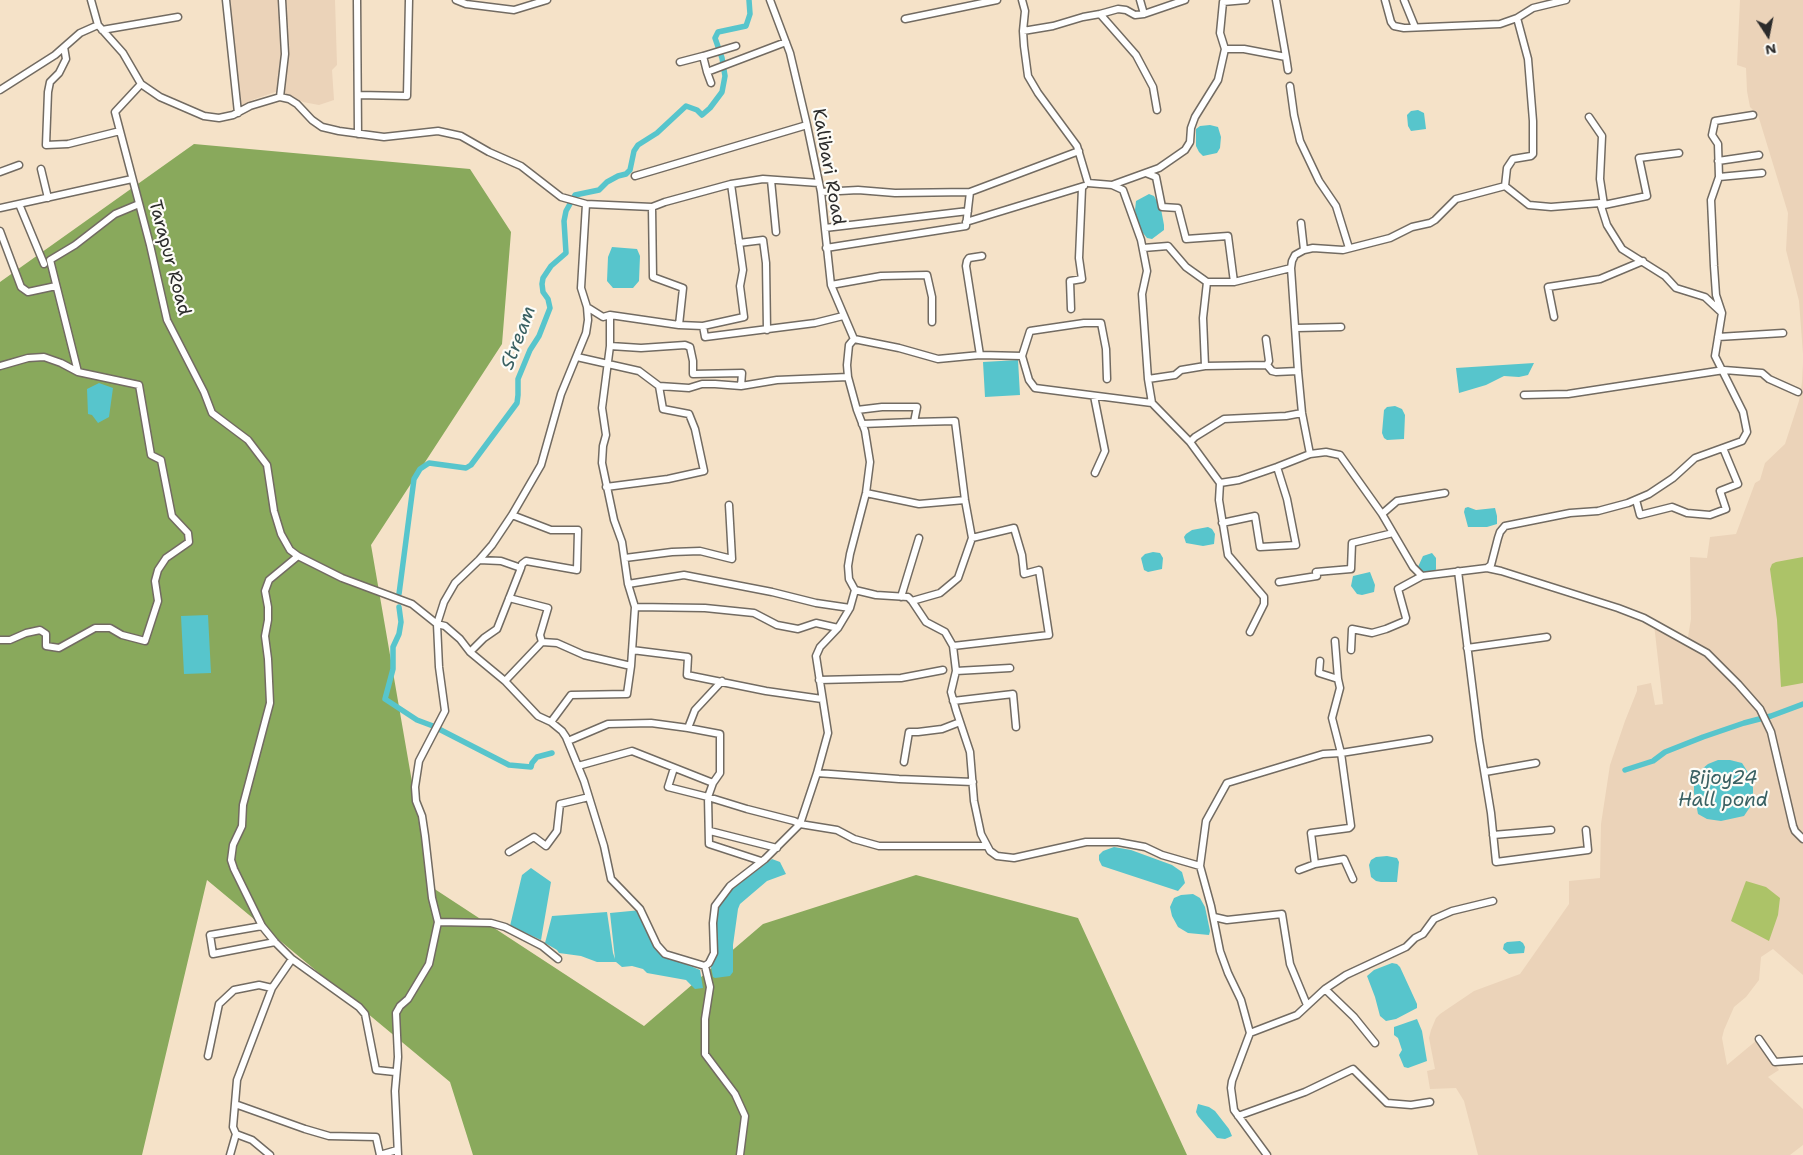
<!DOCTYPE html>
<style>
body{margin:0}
#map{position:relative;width:1803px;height:1155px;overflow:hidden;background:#f5e2c8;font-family:"Shantell Sans",sans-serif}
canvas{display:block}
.north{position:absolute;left:1743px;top:10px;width:50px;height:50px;-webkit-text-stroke:4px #fdfcf7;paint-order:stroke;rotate:169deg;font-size:14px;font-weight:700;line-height:20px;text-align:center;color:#2b2b2b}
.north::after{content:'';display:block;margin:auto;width:18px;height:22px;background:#2b2b2b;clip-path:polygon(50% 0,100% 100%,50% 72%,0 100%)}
</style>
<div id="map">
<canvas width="1803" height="1155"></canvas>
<div class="north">N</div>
</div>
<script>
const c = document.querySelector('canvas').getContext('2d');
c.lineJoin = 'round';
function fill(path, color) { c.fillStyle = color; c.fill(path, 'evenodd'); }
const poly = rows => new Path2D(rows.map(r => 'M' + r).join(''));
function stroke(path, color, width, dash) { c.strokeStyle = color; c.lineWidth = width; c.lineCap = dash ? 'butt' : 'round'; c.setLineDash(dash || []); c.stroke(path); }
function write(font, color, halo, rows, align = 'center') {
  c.font = font + ' "Shantell Sans",sans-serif'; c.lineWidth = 4.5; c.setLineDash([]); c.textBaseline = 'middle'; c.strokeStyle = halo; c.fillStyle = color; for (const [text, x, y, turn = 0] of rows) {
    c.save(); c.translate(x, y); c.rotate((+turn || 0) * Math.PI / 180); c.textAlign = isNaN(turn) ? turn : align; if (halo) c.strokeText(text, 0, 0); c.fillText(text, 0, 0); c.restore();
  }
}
fill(poly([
 [229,0,335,0,337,65,332,70,334,100,319,105,303,102,289,95,275,92,252,100,240,108],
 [1740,0,1803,0,1803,354,1799,301,1786,250,1788,213,1758,115,1750,107,1747,91,1746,68,1737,65],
 [1803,363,1803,975,1773,949,1761,957,1759,980,1746,997,1734,1007,1724,1030,1722,1038,1727,1065,1757,1040,1779,1070,1768,1077,1803,1109,1803,1145,1790,1155,1478,1155,1464,1101,1456,1088,1430,1089,1427,1071,1435,1069,1429,1038,1431,1030,1436,1018,1440,1014,1474,991,1520,974,1569,904,1569,881,1600,878,1601,824,1610,765,1625,721,1637,691,1637,686,1651,683,1655,705,1663,704,1654,624,1687,643,1691,619,1690,557,1707,558,1710,537,1736,534,1755,483,1760,480,1765,463,1785,444,1799,401,1802,382]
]), '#ebd3b9');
fill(poly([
 [1803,557,1803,683,1781,687,1777,620,1770,569,1772,564,1776,562],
 [1746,881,1766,887,1780,898,1778,915,1769,941,1731,921]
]), '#acc368');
fill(poly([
 [194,144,470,169,511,232,502,344,371,545,430,886,644,1026,763,924,916,875,1078,918,1187,1155,473,1155,450,1082,207,880,142,1155,0,1155,0,282]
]), '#89a95c');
fill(poly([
 [1418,110,1424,113,1426,129,1411,131,1408,126,1407,115,1411,111],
 [1210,125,1218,127,1221,137,1220,148,1217,153,1203,156,1199,152,1196,146,1196,129,1200,126],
 [1149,194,1154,196,1161,209,1164,225,1164,230,1152,239,1147,238,1143,233,1137,219,1135,210,1136,201],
 [612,247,637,249,640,256,639,281,633,288,613,288,607,281,608,257],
 [1018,360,1020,395,985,397,983,362],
 [1534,363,1528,375,1519,377,1504,376,1486,385,1459,393,1456,368],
 [99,383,113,388,109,417,98,423,92,415,88,414,87,389],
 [1395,406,1402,409,1405,415,1404,439,1387,440,1384,438,1382,433,1384,410,1387,407],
 [1468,507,1476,510,1495,508,1497,516,1497,524,1487,527,1468,527,1464,512,1465,508],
 [1208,527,1212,529,1215,534,1214,544,1203,546,1186,543,1184,537,1186,534,1192,530],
 [1153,552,1160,553,1163,558,1162,569,1148,572,1144,570,1141,558,1145,554],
 [1432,553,1436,558,1436,569,1435,572,1423,574,1417,569,1423,556],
 [1370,572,1375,585,1374,592,1362,595,1357,594,1351,586,1353,576],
 [208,615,211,673,184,674,181,616],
 [1718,760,1730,760,1742,763,1749,774,1753,787,1753,797,1750,807,1744,816,1721,821,1707,819,1698,814,1694,793,1694,782,1696,774,1708,764],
 [1114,847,1131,850,1172,865,1182,872,1185,883,1178,891,1102,866,1099,860,1099,855,1103,851],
 [1387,856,1397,858,1399,862,1397,882,1381,882,1376,881,1371,877,1369,865,1371,860,1376,857],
 [772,859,780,862,786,874,767,881,740,904,738,909,733,945,733,972,730,976,715,978,713,977,711,967,716,953,716,911,723,896],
 [531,868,551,882,541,940,510,926,522,875],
 [1193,894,1200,898,1205,907,1210,931,1209,935,1188,933,1178,927,1172,916,1170,907,1174,898,1181,895],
 [641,910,666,956,700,970,703,988,695,989,686,980,647,973,643,969,632,966,622,967,616,962,597,962,581,956,559,953,557,950,545,943,552,916,607,912,613,953,615,959,610,913],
 [1520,941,1523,943,1525,947,1524,953,1509,954,1503,949,1504,944,1507,942],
 [1392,963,1397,964,1400,967,1417,1004,1417,1008,1396,1019,1386,1021,1380,1016,1375,997,1367,976,1374,970],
 [1417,1019,1422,1031,1427,1061,1408,1068,1404,1067,1399,1055,1402,1050,1398,1038,1394,1035,1394,1027],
 [1198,1104,1209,1107,1215,1111,1229,1129,1232,1136,1225,1139,1217,1138,1198,1116,1196,1112]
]), '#57c5cc');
stroke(poly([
 [399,594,414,479,420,469,429,463,466,468,471,465,517,403,518,395,518,379,530,350,539,336,550,308,548,299,543,292,542,284,543,278,551,266,566,253,564,221,566,211,575,195,599,190,607,182,618,176,626,174,630,170,634,151,638,145,657,133,686,106,697,110,702,115,710,108,722,92,725,76,722,58,715,38,718,32,746,26,750,14,749,0],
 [399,607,401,622,399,634,393,647,393,669,385,699,417,720,433,726,509,765,531,767,532,763,537,757,552,753],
 [1625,770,1653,761,1665,752,1703,737,1744,723,1771,716,1803,704]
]), '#57c5cc', 5.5);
const street = poly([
 [91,0,98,25,123,53,141,84,160,97,204,116,219,118,233,115,250,106,280,97,289,99,297,104,312,120,322,127,339,131,384,137,438,131,461,136,489,152,521,166,561,197,586,204,652,207,665,202,731,184,763,179,819,183],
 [226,0,238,113],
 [357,0,358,134],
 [456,0,466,4,514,10,547,0],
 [770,0,790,53,807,125,821,192,831,285,854,339],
 [1022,0,1025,11,1023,31,1024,46,1028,76,1038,93,1077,146,1088,183,1112,185,1123,190,1141,240,1147,271,1142,294,1148,379,1152,403,1190,442,1220,483,1239,480,1277,467,1310,454,1326,452,1340,455,1382,514,1413,567,1422,576,1487,568,1501,571,1618,608,1644,618,1707,653,1738,684,1760,709,1771,732,1793,826,1795,831,1803,839],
 [1140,0,1144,14],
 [1276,0,1286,57],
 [1404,0,1415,27],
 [1100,14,1118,9,1126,10,1135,15,1144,14,1185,0],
 [1517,18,1533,8,1566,0],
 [905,19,997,0],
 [102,30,178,17],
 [1023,31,1053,26,1083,17,1100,14,1136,55,1153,87,1157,110],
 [64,47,66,59,59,73,50,82,48,92,46,145,68,144,120,131],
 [1225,49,1244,49,1286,57,1288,70],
 [680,62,703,56],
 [707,72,703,56,736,46],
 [711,83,707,72,786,42],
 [141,84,115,112,150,245,167,320,204,392,212,413,248,440,267,465,274,511,281,534,290,550,298,556,342,578,412,604,437,624,439,667,445,711,419,761,415,787,416,801,422,816,425,836,432,898,438,922,429,964,408,999,400,1006,396,1013,398,1057,395,1091,398,1155],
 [1290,86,1294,115,1300,141,1319,181,1336,206,1349,248],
 [0,90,55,55,80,33,98,25],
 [358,95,407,96,409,0],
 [280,97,285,54,282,0],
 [1589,117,1602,136,1600,179,1604,205,1601,204],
 [1718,161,1759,155],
 [41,169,48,198],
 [0,172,19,165],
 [1146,173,1156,177,1162,207,1178,208,1186,239,1228,236,1234,282],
 [635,176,807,125],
 [1719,177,1762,173],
 [771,180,776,232],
 [1112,185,1159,168,1185,150,1190,142,1191,128,1195,117,1218,80,1225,49,1220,33,1223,2,1246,0],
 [1505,186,1529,205,1551,207,1600,203,1607,225,1622,249,1665,276,1676,288,1705,297,1721,312],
 [821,192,858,190,895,193,970,192,1079,151],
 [19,204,44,264],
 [586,204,581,288,587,307,588,320,586,333,561,394,541,465,512,515,492,545,479,560,455,583,444,602,437,624,445,626,460,639,470,652,505,681,538,716,551,722,562,731,566,737,584,781,604,846,611,879,640,909,657,945,665,954,705,966,710,987,705,1019,705,1054,735,1094,745,1116,740,1155],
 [1604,205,1647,196,1639,158,1679,153],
 [652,207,653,277,683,288,679,325],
 [0,208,132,179],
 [966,222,1084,186],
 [1301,223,1304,250],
 [825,228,968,211],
 [0,231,21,287,28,292,56,286],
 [739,243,763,240,766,263,767,330],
 [826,248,966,226,970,192],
 [1143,248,1168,246,1186,267,1207,282,1234,282,1291,268],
 [1207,282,1203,318,1205,366,1267,365,1269,361,1266,339],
 [831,285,881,276,927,275,932,297,932,322],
 [587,307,603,317,610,315,679,325,703,326,744,317,740,286,743,270,731,184],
 [1071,309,1070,281,1082,279,1079,258,1082,188],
 [1554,317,1548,287,1600,279,1643,261],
 [703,326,705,337,815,323,843,316],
 [1296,328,1341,327],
 [1718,337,1783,333],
 [854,339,849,345,847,365,848,377,857,410,865,431,870,462,866,493,850,554,848,566,849,579,855,590,876,595,908,597,912,601,926,622,945,632,953,646,956,671,951,692,956,710,970,752,974,801,981,834,990,851,997,856,1014,858,1086,842,1118,842,1145,847,1162,855,1200,866,1211,906,1220,951,1228,973,1241,1000,1250,1033,1232,1081,1231,1088,1234,1110,1267,1155],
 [854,339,899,348,938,359,980,355,1022,356,1029,380,1035,388,1152,403],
 [610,346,641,348,685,345,690,347,693,361,693,374,742,373,741,386],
 [980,355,966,266,967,261,969,258,982,256],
 [1022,356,1030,331,1084,323,1101,323,1106,349,1107,379],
 [577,357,639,371,659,386,689,388,702,384,715,384,741,386,777,380,848,377],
 [1267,365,1272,371,1276,372,1298,371],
 [0,366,28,358,44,357,61,363,78,372],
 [1148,379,1175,375,1181,370,1205,366],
 [1524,395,1568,394,1724,370,1762,373,1769,379,1798,392],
 [1094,396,1105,451,1095,473],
 [857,410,882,407,917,407,914,422,955,421,965,500,972,538,958,578,940,593,912,601],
 [862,424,914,422],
 [1190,442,1195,437,1224,419,1286,416,1302,413],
 [1310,454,1302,413,1298,371,1291,268,1292,261,1295,255,1304,250,1313,248,1343,250,1390,238,1412,227,1430,223,1435,220,1456,199,1505,186,1507,168,1513,159,1531,156,1533,154,1533,121,1528,59,1517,18,1500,24,1404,28,1394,26,1391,22,1385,0],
 [1220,483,1219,500,1228,555,1264,597,1264,604,1250,632],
 [606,487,668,479,704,471,695,429,689,414,663,409,659,386],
 [866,493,919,504,965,500],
 [1636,500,1640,515,1672,507,1687,513,1710,515,1726,509,1720,491,1738,484,1723,448],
 [1382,514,1397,501,1445,493],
 [1222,523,1255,516,1260,547,1296,545,1287,499,1277,467],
 [625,558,672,552,700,551,732,559,729,505],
 [479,560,501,561,521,568,522,564,526,561,577,570,578,530,551,530,512,515],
 [1487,568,1491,565,1498,538,1500,532,1505,526,1570,513,1598,511,1628,503,1649,494,1673,478,1695,458,1742,441,1747,432,1743,412,1715,356,1722,313,1716,295,1714,266,1711,200,1719,177,1718,144,1712,135,1715,121,1753,115],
 [1458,571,1479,740,1491,813,1496,862,1588,850,1586,830],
 [1279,582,1317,576,1316,572,1351,569,1352,543,1393,533],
 [628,584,684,575,772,592,816,603,850,608],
 [901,597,919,538],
 [509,598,548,608,540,635,542,642],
 [635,607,705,608,754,613,777,625,798,629,816,623,838,628],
 [0,640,10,640,26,633,40,630,46,634,46,646,59,648,95,628,110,628,122,635,145,641,158,601,155,581,158,570,166,558,189,542,188,533,172,516,161,460,151,455,139,385,78,372,50,260,75,245,115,214,139,204],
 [1335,641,1338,679],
 [953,646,1049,635,1039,570,1024,574,1022,555,1014,528,972,538],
 [1467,648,1547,637],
 [632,650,688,657,687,675,766,691,822,699],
 [1351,650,1352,629,1372,633,1386,629,1405,621,1406,618,1398,589,1422,576],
 [470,652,484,638,497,629,521,568],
 [956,671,1010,668],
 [819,680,901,678,943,670],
 [505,681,542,642,557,643,584,655,631,666,635,607,628,584,622,542,614,520,602,463,603,446,606,435,602,408,610,346,610,315],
 [953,701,1013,694,1016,727],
 [551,722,571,695,627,694,631,666],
 [688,728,720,734,720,773,713,783,708,797,709,844,761,861],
 [568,741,608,724,651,723,688,728,695,710,722,681],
 [904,762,909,732,918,732,942,729,960,722],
 [578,766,632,751,713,783],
 [674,768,668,787,708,797,747,809,794,821,800,824,837,830,854,839,879,846,986,846],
 [1485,772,1536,763],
 [817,773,899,779,973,782],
 [710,831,777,848],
 [1493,835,1551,830],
 [509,852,534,837,546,846,557,831,560,804,589,797],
 [1315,864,1344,859,1353,879],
 [1200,866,1206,821,1227,783,1323,754,1341,753,1332,718,1340,688,1338,679,1319,673,1320,661],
 [1299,870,1315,864,1311,833,1349,828,1351,826,1341,753,1429,739],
 [1214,917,1227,920,1282,914,1290,964,1307,1005],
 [438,922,491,923,505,927,542,946,558,959],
 [262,926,210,935,213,954,275,942],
 [292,959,275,942,262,926,234,869,231,860,233,845,242,826,243,805,270,703,268,659,265,636,268,620,268,607,265,591,269,580,298,556],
 [705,966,709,963,714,953,713,923,715,906,730,886,765,859,800,824,817,773,828,733,816,656,820,647,838,628,850,608,855,590],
 [1325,989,1346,975,1406,947,1415,938,1423,934,1434,919,1452,911,1493,901],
 [1250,1033,1297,1015,1325,989,1354,1017,1375,1043],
 [1759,1039,1775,1062,1803,1060],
 [208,1056,219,1004,234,990,259,985,272,988],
 [235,1104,305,1129,329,1136,376,1137,380,1155],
 [1238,1116,1305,1092,1353,1069,1387,1103,1411,1105,1430,1102],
 [230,1155,236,1134],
 [270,1155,252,1140,236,1134,233,1127,237,1080,272,988,292,959,359,1007,365,1014,376,1070,395,1072],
 [380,1155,397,1150]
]);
stroke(street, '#726b62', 9);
stroke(street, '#fff', 6);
write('18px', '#2b2b2b', '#fdfcf7', [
 ["Kalibari Road",828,167,80],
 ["Tarapur Road",169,258,75]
]);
write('italic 19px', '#3a6163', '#fdfcf7', [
 ["Stream",519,338,-69],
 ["Bijoy24",1723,779],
 ["Hall pond",1723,801]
]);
</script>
